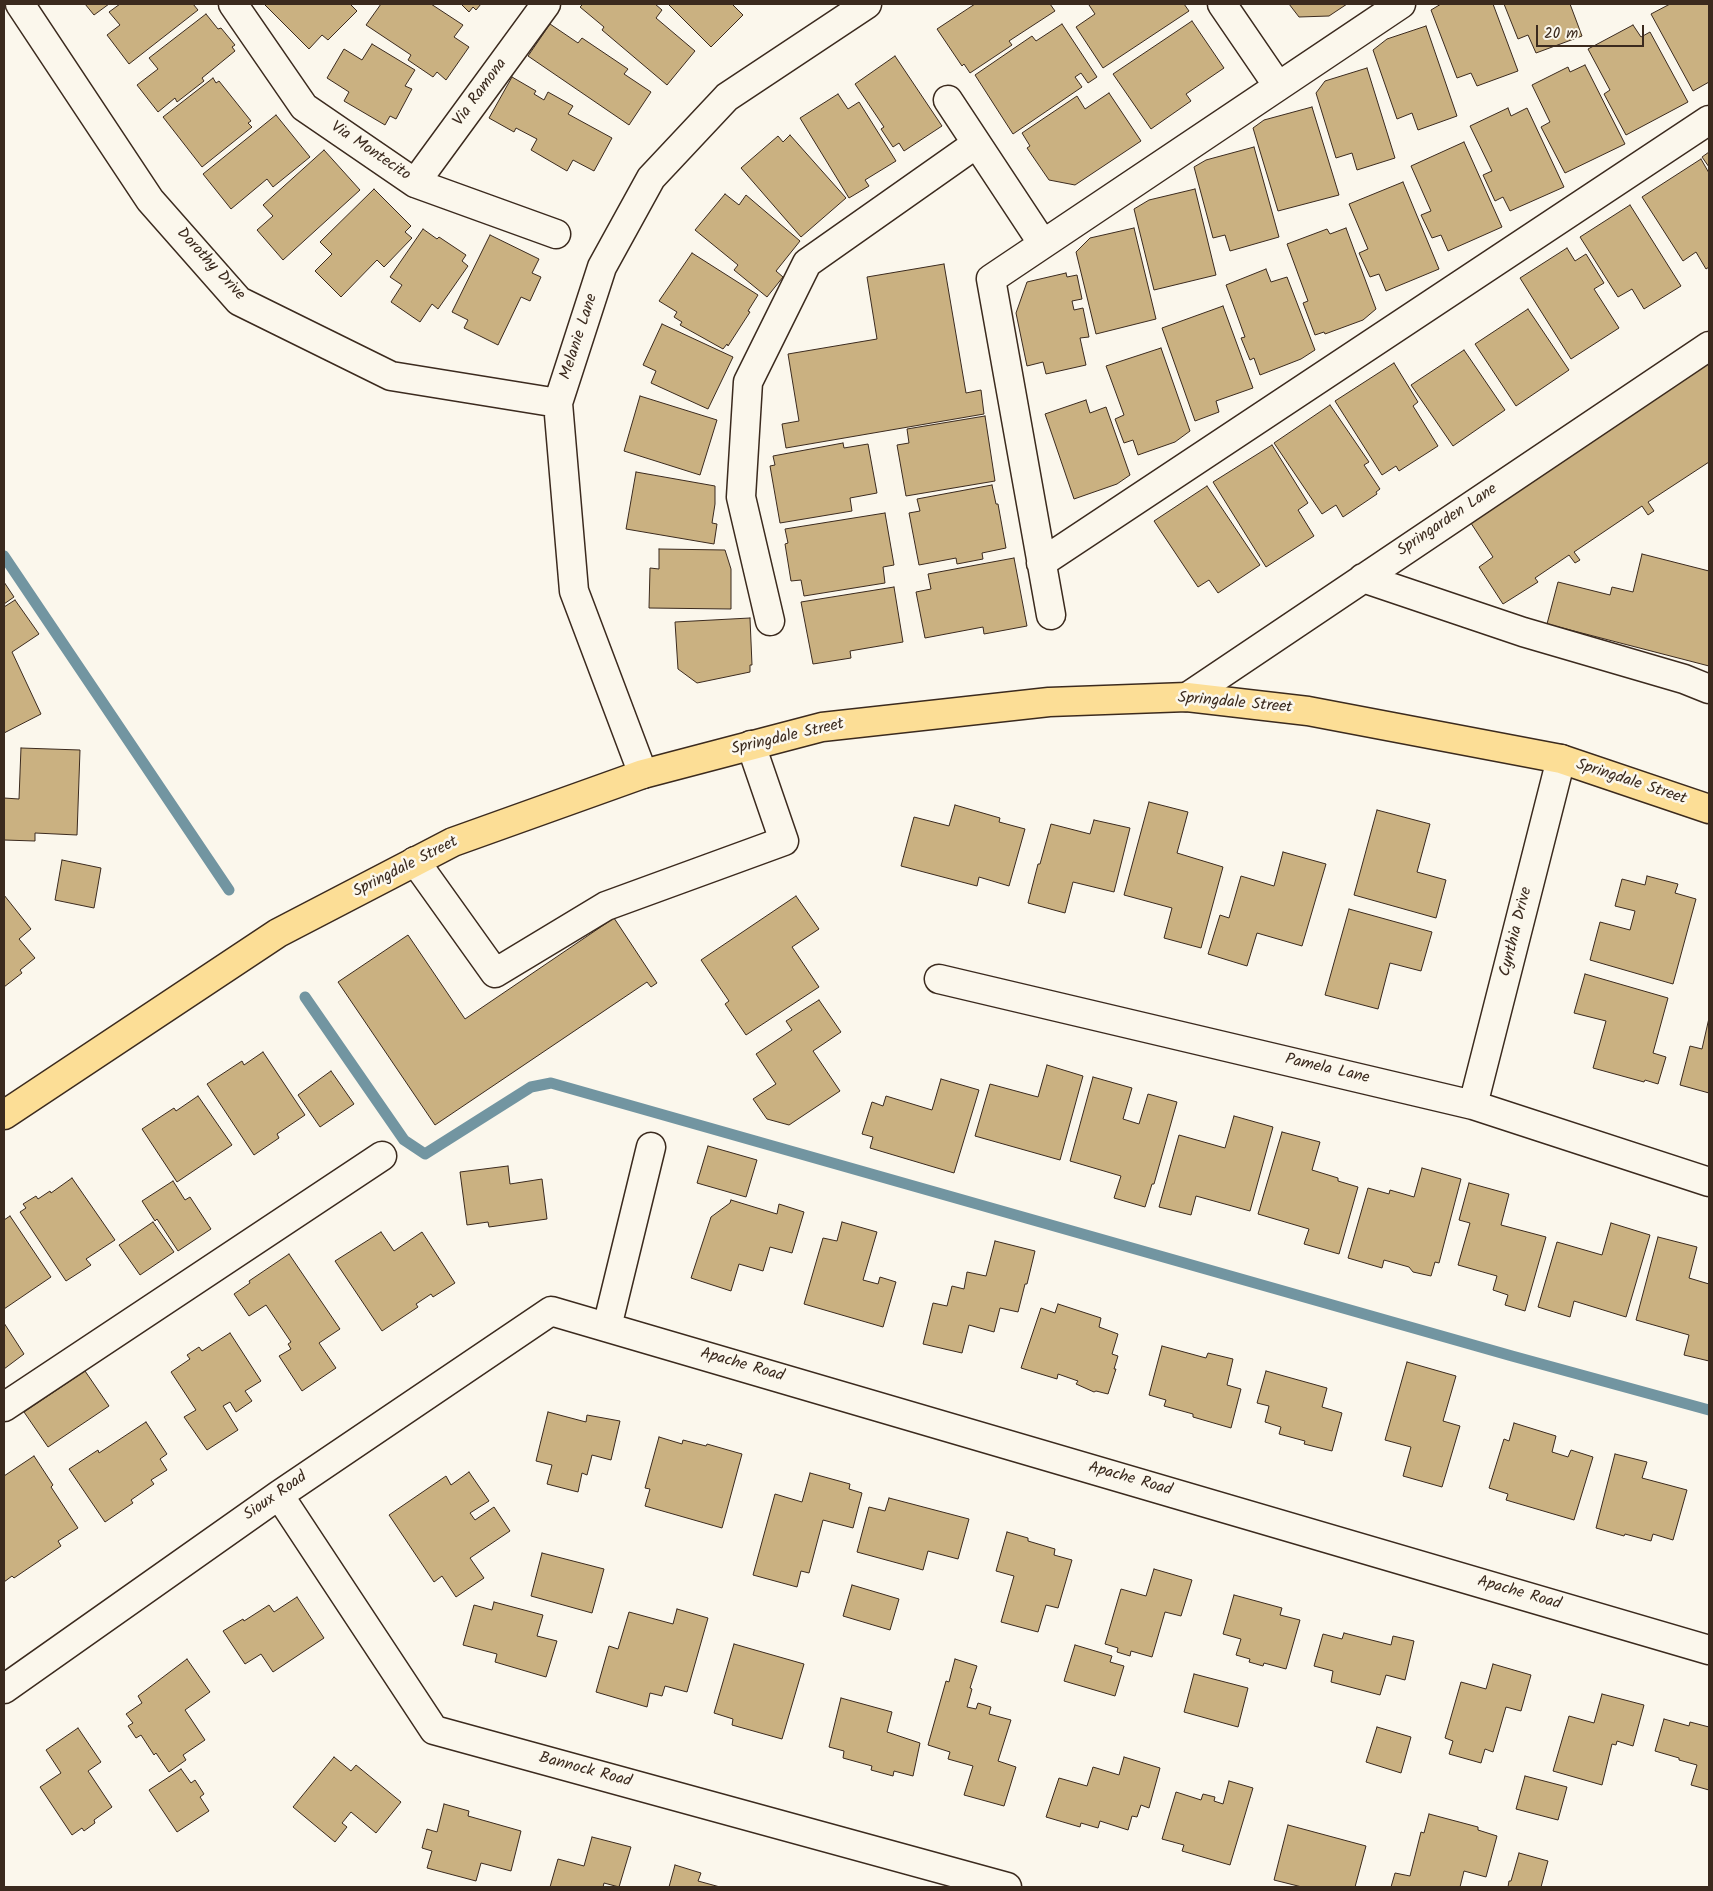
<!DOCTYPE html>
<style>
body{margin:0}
#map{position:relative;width:1713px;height:1891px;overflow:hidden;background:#fbf7ec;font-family:Kalam,sans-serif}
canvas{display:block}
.frame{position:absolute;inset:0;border:5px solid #3b2a1e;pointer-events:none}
.scale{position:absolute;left:1536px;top:25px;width:108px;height:22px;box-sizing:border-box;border:2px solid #3b2a1e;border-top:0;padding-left:6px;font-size:15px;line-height:18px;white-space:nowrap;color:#3b2a1e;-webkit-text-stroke:4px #fbf7ec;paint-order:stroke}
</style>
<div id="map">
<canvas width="1713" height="1891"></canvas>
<div class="frame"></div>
<div class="scale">20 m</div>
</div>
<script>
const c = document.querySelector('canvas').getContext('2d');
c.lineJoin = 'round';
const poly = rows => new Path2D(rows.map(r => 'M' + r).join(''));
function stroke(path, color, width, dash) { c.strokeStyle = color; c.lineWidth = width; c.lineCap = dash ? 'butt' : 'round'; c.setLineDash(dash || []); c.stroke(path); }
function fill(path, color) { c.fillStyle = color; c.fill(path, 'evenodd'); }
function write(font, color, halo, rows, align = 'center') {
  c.font = font + ' Kalam,sans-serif'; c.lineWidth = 5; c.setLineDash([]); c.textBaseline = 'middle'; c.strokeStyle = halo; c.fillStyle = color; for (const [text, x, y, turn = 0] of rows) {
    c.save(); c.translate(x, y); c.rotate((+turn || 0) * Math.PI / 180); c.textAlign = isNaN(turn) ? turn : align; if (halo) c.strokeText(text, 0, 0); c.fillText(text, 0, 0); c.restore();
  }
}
stroke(poly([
 [4,556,229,890],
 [305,997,404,1140,425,1154,531,1087,551,1083,1512,1356,1709,1410]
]), '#7295a1', 11);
const building = poly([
 [85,4,109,4,94,15,85,4],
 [120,4,193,4,198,10,129,64,107,35,120,25,109,12,120,4],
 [264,4,350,4,357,11,328,40,322,35,309,49,264,4],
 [381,4,431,4,463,25,454,37,469,47,446,80,437,72,433,77,408,60,411,55,366,25,381,4],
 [461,4,481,4,476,10,473,7,469,12,461,4],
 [583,4,655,4,662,10,656,18,695,51,667,85,602,30,604,27,580,7,583,4],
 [668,4,732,4,743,15,711,47,668,4],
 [975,4,1050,4,1055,11,1009,41,1012,45,970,73,964,64,962,66,937,29,975,4],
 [1090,4,1184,4,1189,11,1103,68,1076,27,1095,14,1089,5,1090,4],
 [1289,4,1347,4,1329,16,1299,17,1289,4],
 [1441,4,1493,4,1518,71,1477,86,1471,73,1457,78,1431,10,1441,4],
 [1504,4,1570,4,1582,36,1536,53,1528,35,1518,39,1504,4],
 [1670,4,1709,4,1709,82,1693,91,1651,14,1670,4],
 [206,14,218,29,221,28,235,45,232,47,235,51,202,78,204,81,177,102,175,98,158,112,137,85,158,69,149,58,206,14],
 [1192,21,1224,68,1186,94,1191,101,1151,129,1113,74,1192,21],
 [550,24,578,43,582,38,628,69,624,74,651,92,629,125,528,56,550,24],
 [1062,24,1097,77,1088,83,1081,73,1075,77,1082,87,1013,134,975,75,1032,36,1036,41,1062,24],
 [1633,25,1641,37,1650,32,1688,102,1626,135,1604,94,1610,90,1588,49,1633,25],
 [1426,26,1457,116,1418,130,1412,113,1397,119,1373,50,1387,39,1426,26],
 [372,44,415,70,405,86,412,89,396,119,390,116,385,125,344,101,349,92,327,78,344,49,362,60,372,44],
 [895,56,942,126,904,151,899,143,893,147,881,129,884,127,855,84,895,56],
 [1585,65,1625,144,1565,173,1541,127,1550,122,1532,85,1568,67,1570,72,1585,65],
 [1367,68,1395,158,1357,170,1352,153,1336,158,1316,93,1325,81,1367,68],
 [512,77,536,91,534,94,544,100,548,92,573,106,568,114,612,138,594,171,573,160,567,171,531,150,537,139,516,128,514,132,489,118,512,77],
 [213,78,216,83,219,81,251,121,248,123,252,127,202,167,163,117,213,78],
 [1109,93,1141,141,1075,185,1049,180,1027,148,1030,146,1022,133,1077,96,1085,109,1109,93],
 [838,94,848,109,859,102,896,161,865,180,869,186,849,198,800,118,838,94],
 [1312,107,1339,195,1278,211,1253,128,1264,120,1312,107],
 [1508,108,1511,116,1527,108,1564,187,1510,211,1503,197,1495,201,1483,175,1492,171,1470,126,1508,108],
 [276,115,310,157,273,187,267,179,231,209,203,174,276,115],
 [790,135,846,198,801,237,741,168,778,136,783,142,790,135],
 [1464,142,1502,227,1448,251,1441,235,1432,238,1421,215,1431,211,1411,166,1464,142],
 [1254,147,1279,237,1230,251,1225,235,1213,238,1194,167,1206,160,1254,147],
 [324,150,360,190,283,260,257,230,273,216,263,205,324,150],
 [1709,152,1709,167,1702,157,1709,152],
 [1701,159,1709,173,1709,267,1706,269,1696,252,1683,261,1642,197,1701,159],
 [1403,182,1439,269,1386,291,1379,274,1370,277,1359,253,1368,249,1349,204,1403,182],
 [374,189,411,226,405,232,412,238,384,267,377,260,341,297,315,271,332,254,320,242,374,189],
 [1195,189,1216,275,1154,290,1134,209,1149,200,1195,189],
 [725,194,739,205,746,195,800,241,776,271,783,277,767,297,734,270,738,265,695,230,725,194],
 [1630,205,1681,286,1644,309,1632,289,1618,297,1580,237,1630,205],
 [1134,228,1156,319,1096,334,1076,252,1090,238,1134,228],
 [1346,228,1376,309,1363,320,1325,334,1324,332,1315,335,1303,303,1308,301,1287,244,1327,229,1330,234,1346,228],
 [423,229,437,239,439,237,466,255,462,261,468,266,438,309,432,304,420,322,391,302,402,285,390,277,423,229],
 [490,235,539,259,532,273,541,277,530,301,521,297,498,345,464,328,468,320,452,312,490,235],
 [1567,248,1575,261,1586,254,1604,283,1594,289,1619,328,1571,359,1520,278,1567,248],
 [692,253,758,295,748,311,750,312,728,346,727,344,723,349,680,325,682,322,674,317,677,312,659,301,692,253],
 [944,264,966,393,981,390,984,414,786,448,782,424,799,421,788,354,877,339,867,277,944,264],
 [1266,269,1271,282,1287,277,1315,350,1301,359,1260,375,1254,358,1250,360,1241,338,1245,337,1226,285,1266,269],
 [1066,273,1067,277,1077,275,1082,299,1072,301,1074,310,1083,308,1089,337,1080,338,1086,365,1046,374,1043,362,1027,366,1016,313,1027,282,1066,273],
 [1223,306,1253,388,1216,401,1219,412,1195,421,1162,328,1223,306],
 [1528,309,1569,370,1516,406,1475,344,1528,309],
 [662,324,733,357,708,409,651,383,656,371,643,365,662,324],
 [1161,348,1190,431,1175,442,1138,455,1133,440,1124,443,1115,419,1124,415,1106,366,1161,348],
 [1464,350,1505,410,1453,446,1411,385,1464,350],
 [1709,356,1709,462,1648,502,1654,511,1648,515,1642,506,1574,552,1580,560,1575,563,1569,555,1535,578,1538,582,1503,604,1479,567,1493,557,1467,517,1709,356],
 [1394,363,1418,402,1413,406,1438,446,1399,471,1396,466,1382,475,1335,401,1394,363],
 [640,396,717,420,700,475,624,451,640,396],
 [1086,400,1090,413,1106,407,1130,475,1117,484,1074,499,1045,414,1086,400],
 [1330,405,1369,462,1364,465,1380,489,1376,492,1377,494,1343,517,1336,505,1322,514,1274,443,1330,405],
 [985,416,995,481,906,496,897,445,909,443,907,429,985,416],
 [843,443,844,448,868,444,877,493,850,498,852,511,780,523,770,466,775,465,773,456,843,443],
 [1272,445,1308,503,1298,510,1314,536,1266,567,1213,482,1272,445],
 [636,472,715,486,715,504,712,523,717,524,714,544,626,529,636,472],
 [992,485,996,504,998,504,1006,548,982,553,983,559,957,564,956,558,919,565,909,513,920,511,917,499,992,485],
 [1207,486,1260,565,1218,593,1209,580,1198,587,1154,521,1207,486],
 [885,513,894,565,883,567,885,583,804,596,801,580,791,581,785,544,788,543,785,529,885,513],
 [659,549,725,550,731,569,731,609,649,608,650,568,659,569,659,549],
 [1642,554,1709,571,1709,666,1547,624,1558,582,1610,595,1612,587,1633,592,1642,554],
 [1014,558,1027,626,984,634,983,627,925,638,916,592,931,589,928,574,1014,558],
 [4,582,14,597,4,604,4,582],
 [894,587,903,642,850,651,851,658,813,664,801,602,894,587],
 [15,600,39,634,12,652,41,714,4,733,4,607,15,600],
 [750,618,752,665,750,665,750,672,697,683,678,669,675,622,750,618],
 [21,748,80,750,77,835,35,833,35,841,4,840,4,798,19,799,21,748],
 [1149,802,1188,812,1177,853,1223,867,1201,948,1164,938,1172,908,1124,895,1149,802],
 [955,805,1000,818,999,822,1025,829,1009,886,979,877,977,886,901,866,914,817,949,826,955,805],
 [1377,810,1430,824,1417,872,1446,880,1436,918,1354,895,1377,810],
 [1094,820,1130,828,1114,892,1073,882,1065,913,1028,903,1038,864,1040,864,1051,824,1090,834,1094,820],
 [1283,852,1326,864,1302,946,1257,933,1247,966,1208,954,1220,915,1229,918,1241,876,1274,886,1283,852],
 [62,860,101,868,94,908,55,900,62,860],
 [1647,876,1678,884,1675,893,1696,899,1673,984,1590,960,1600,922,1630,930,1635,911,1615,906,1622,879,1645,885,1647,876],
 [4,895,31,929,19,939,35,958,20,970,22,973,4,987,4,895],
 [796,896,819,929,792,947,819,987,746,1035,725,1004,729,1001,701,960,796,896],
 [1349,909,1432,932,1421,971,1390,963,1378,1009,1325,995,1349,909],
 [614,918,657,983,651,987,647,982,435,1125,338,982,408,935,465,1019,614,918],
 [1585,974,1668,998,1653,1053,1666,1057,1658,1084,1645,1080,1644,1082,1593,1068,1606,1021,1574,1013,1585,974],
 [819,1000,841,1032,813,1051,840,1091,789,1125,767,1119,753,1099,776,1084,756,1054,792,1030,786,1021,819,1000],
 [1709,1018,1709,1093,1680,1085,1690,1046,1702,1049,1709,1018],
 [263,1052,305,1115,277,1134,279,1138,254,1155,207,1084,242,1061,244,1065,263,1052],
 [1047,1065,1083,1076,1060,1160,975,1136,990,1084,1038,1097,1047,1065],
 [331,1071,354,1104,320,1127,298,1095,331,1071],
 [1093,1077,1132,1088,1123,1119,1139,1124,1148,1094,1177,1102,1154,1184,1152,1184,1145,1207,1114,1198,1121,1176,1070,1161,1093,1077],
 [941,1079,979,1090,954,1173,870,1148,873,1137,862,1134,872,1102,883,1106,886,1096,932,1110,941,1079],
 [198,1096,232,1145,177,1182,142,1129,174,1108,176,1111,198,1096],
 [1234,1116,1273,1127,1250,1211,1196,1196,1191,1215,1159,1207,1179,1135,1225,1148,1234,1116],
 [1282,1132,1320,1142,1312,1170,1338,1178,1338,1181,1358,1187,1339,1254,1304,1244,1309,1229,1258,1214,1282,1132],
 [708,1146,757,1160,746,1197,697,1183,708,1146],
 [508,1166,510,1184,542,1179,547,1219,489,1227,488,1222,467,1225,460,1172,508,1166],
 [1422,1168,1461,1179,1439,1263,1435,1262,1431,1276,1413,1272,1409,1267,1384,1260,1382,1268,1348,1258,1368,1188,1389,1194,1390,1190,1414,1197,1422,1168],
 [72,1178,115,1240,86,1259,91,1265,66,1281,20,1212,26,1208,23,1204,36,1196,38,1199,50,1191,51,1193,72,1178],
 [173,1181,185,1200,190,1197,211,1229,178,1251,157,1219,155,1221,142,1201,173,1181],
 [1469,1183,1509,1194,1501,1225,1546,1237,1525,1311,1505,1305,1508,1295,1493,1290,1497,1276,1458,1265,1470,1223,1459,1220,1469,1183],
 [731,1200,777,1214,779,1204,804,1212,792,1253,770,1247,763,1271,739,1264,731,1291,691,1278,711,1217,730,1203,731,1200],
 [10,1216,51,1277,4,1309,4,1220,10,1216],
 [153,1222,174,1252,140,1275,119,1245,153,1222],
 [842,1222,877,1232,863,1280,878,1284,880,1277,896,1282,883,1327,804,1304,823,1238,837,1241,842,1222],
 [1611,1223,1650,1235,1626,1317,1574,1301,1570,1317,1538,1307,1557,1242,1602,1255,1611,1223],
 [381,1232,394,1251,422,1232,455,1283,433,1297,431,1294,416,1304,418,1307,382,1331,335,1261,381,1232],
 [1658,1237,1697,1247,1689,1278,1709,1284,1709,1361,1684,1355,1689,1335,1636,1320,1658,1237],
 [995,1241,1035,1251,1027,1284,1025,1284,1018,1312,1000,1308,994,1332,969,1325,962,1353,923,1344,933,1303,947,1306,952,1286,964,1289,967,1272,986,1276,995,1241],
 [289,1254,340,1329,319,1343,336,1368,302,1391,279,1356,291,1349,288,1344,291,1342,266,1305,249,1316,234,1294,250,1283,249,1281,289,1254],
 [1058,1304,1101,1318,1099,1327,1118,1334,1112,1354,1118,1356,1114,1369,1116,1369,1108,1394,1096,1391,1094,1392,1076,1384,1078,1381,1058,1374,1057,1379,1021,1368,1041,1308,1055,1313,1058,1304],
 [4,1323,24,1354,4,1369,4,1323],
 [230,1333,261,1381,245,1391,252,1401,236,1412,230,1402,223,1406,238,1430,207,1450,184,1417,196,1410,171,1372,190,1359,187,1355,199,1347,202,1351,230,1333],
 [1162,1346,1206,1358,1208,1353,1233,1359,1227,1385,1241,1389,1231,1428,1193,1417,1193,1414,1164,1406,1166,1400,1149,1395,1162,1346],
 [1407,1362,1456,1376,1443,1421,1460,1426,1442,1487,1403,1476,1411,1447,1385,1440,1407,1362],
 [85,1371,109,1406,48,1447,24,1412,85,1371],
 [1266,1371,1327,1388,1322,1407,1342,1413,1332,1451,1304,1444,1305,1441,1279,1434,1281,1427,1265,1422,1269,1406,1257,1403,1266,1371],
 [548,1412,586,1422,587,1415,620,1421,611,1460,592,1455,587,1475,582,1473,578,1492,547,1484,552,1465,536,1461,548,1412],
 [146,1422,167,1454,160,1459,167,1470,151,1480,154,1484,131,1500,133,1503,105,1522,69,1469,98,1450,99,1453,146,1422],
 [1514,1423,1556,1436,1552,1452,1568,1457,1571,1450,1593,1457,1574,1520,1506,1500,1508,1494,1489,1488,1504,1439,1509,1441,1514,1423],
 [659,1437,682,1444,683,1440,706,1446,707,1444,742,1454,722,1528,645,1506,650,1489,645,1488,659,1437],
 [1615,1454,1647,1462,1642,1478,1687,1490,1673,1540,1653,1534,1651,1541,1625,1534,1624,1536,1596,1528,1615,1454],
 [34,1456,53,1485,51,1487,78,1528,58,1541,61,1546,14,1578,12,1576,4,1582,4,1476,34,1456],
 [469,1472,489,1501,470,1513,475,1520,494,1507,510,1531,470,1558,484,1578,456,1597,442,1576,434,1582,389,1515,446,1476,451,1485,469,1472],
 [810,1473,850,1484,849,1489,862,1493,853,1528,823,1520,809,1573,801,1571,797,1587,753,1575,775,1494,802,1502,810,1473],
 [889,1498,969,1519,958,1559,928,1551,923,1570,857,1552,869,1507,885,1511,889,1498],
 [1007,1532,1028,1538,1028,1541,1055,1549,1054,1555,1072,1560,1058,1608,1046,1605,1038,1632,1001,1622,1014,1576,996,1571,1007,1532],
 [542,1553,604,1569,592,1613,531,1596,542,1553],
 [1154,1569,1192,1580,1181,1616,1165,1612,1152,1657,1131,1651,1130,1656,1117,1652,1118,1648,1105,1644,1121,1589,1146,1596,1154,1569],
 [852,1585,899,1599,890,1630,843,1616,852,1585],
 [1234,1595,1282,1608,1280,1615,1300,1620,1286,1669,1264,1663,1263,1666,1249,1662,1250,1659,1236,1655,1241,1639,1223,1634,1234,1595],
 [297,1597,324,1638,273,1672,261,1654,245,1664,223,1631,243,1619,244,1621,269,1605,274,1612,297,1597],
 [494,1602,543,1615,537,1636,557,1641,546,1677,495,1662,497,1654,463,1645,474,1605,492,1610,494,1602],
 [677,1609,708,1618,687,1692,665,1686,662,1696,650,1693,647,1707,596,1692,609,1646,618,1649,629,1612,673,1624,677,1609],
 [1344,1633,1391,1645,1393,1636,1414,1641,1405,1680,1386,1675,1380,1695,1331,1682,1333,1671,1314,1666,1323,1634,1342,1639,1344,1633],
 [734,1644,804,1664,782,1739,732,1725,733,1719,714,1713,734,1644],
 [1075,1645,1112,1656,1110,1662,1124,1666,1115,1696,1064,1681,1075,1645],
 [187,1659,210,1692,185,1710,205,1740,183,1755,186,1760,169,1772,156,1753,154,1755,141,1735,136,1738,128,1726,133,1723,126,1714,142,1703,138,1696,187,1659],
 [955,1659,977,1666,970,1688,972,1689,967,1707,976,1709,978,1703,991,1707,989,1714,1011,1720,998,1761,1016,1767,1004,1806,964,1795,973,1766,948,1759,950,1752,928,1745,946,1681,949,1682,955,1659],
 [1493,1664,1531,1675,1521,1711,1506,1707,1493,1752,1485,1749,1481,1763,1449,1754,1453,1741,1445,1738,1461,1682,1486,1689,1493,1664],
 [1194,1674,1248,1688,1238,1727,1184,1712,1194,1674],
 [1602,1694,1644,1705,1633,1746,1617,1741,1616,1745,1612,1744,1602,1785,1553,1771,1569,1716,1594,1723,1602,1694],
 [841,1698,892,1712,887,1732,920,1743,913,1776,894,1771,893,1776,871,1770,872,1766,843,1758,844,1751,829,1747,841,1698],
 [1664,1719,1689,1726,1690,1722,1709,1727,1709,1790,1691,1785,1697,1765,1679,1760,1679,1758,1655,1751,1664,1719],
 [1377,1727,1411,1737,1401,1773,1366,1762,1377,1727],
 [78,1728,101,1762,88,1771,112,1807,94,1820,95,1823,84,1831,82,1828,72,1835,40,1787,61,1773,46,1750,78,1728],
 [334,1757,351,1771,356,1765,401,1802,376,1833,351,1812,342,1823,347,1827,335,1842,293,1807,334,1757],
 [1124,1757,1160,1768,1149,1808,1141,1805,1137,1817,1132,1816,1128,1830,1100,1821,1098,1828,1081,1823,1080,1827,1046,1817,1059,1778,1087,1786,1093,1767,1119,1775,1124,1757],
 [181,1769,191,1783,195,1780,204,1794,200,1797,209,1811,177,1832,149,1790,181,1769],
 [1525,1776,1567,1787,1558,1820,1516,1809,1525,1776],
 [1229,1781,1253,1788,1230,1865,1182,1851,1184,1845,1162,1839,1176,1792,1201,1800,1203,1794,1215,1797,1214,1801,1223,1804,1229,1781],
 [444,1804,469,1811,468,1816,521,1831,511,1871,481,1863,476,1881,427,1868,432,1851,422,1848,427,1829,437,1832,444,1804],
 [1429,1814,1478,1827,1478,1830,1497,1836,1486,1877,1464,1871,1460,1887,1391,1887,1395,1873,1410,1876,1421,1832,1424,1833,1429,1814],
 [1288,1825,1366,1846,1355,1887,1302,1887,1274,1880,1288,1825],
 [592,1837,631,1847,619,1887,604,1883,603,1887,550,1887,558,1859,584,1866,592,1837],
 [1519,1853,1548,1861,1541,1887,1508,1887,1509,1881,1511,1881,1519,1853],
 [675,1865,701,1873,698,1881,720,1887,669,1887,675,1865]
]);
fill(building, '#cab181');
stroke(building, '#3b2a1e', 1);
const minor = poly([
 [20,4,150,200,239,301,391,376,558,403],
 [233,4,304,107,415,183,556,234],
 [1222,4,1278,86],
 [948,100,1043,244],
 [415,183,546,4],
 [1041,563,1709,120],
 [1363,578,1523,632,1684,679,1709,689],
 [1051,615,991,279,1401,4],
 [770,621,741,497,748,382,807,263,976,144],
 [1187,697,1709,346],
 [643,774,574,591,558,403,602,267,651,178,727,97,867,4],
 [415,861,495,973,606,906,784,841,751,745],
 [939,979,1473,1105,1709,1182],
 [1473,1105,1561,759],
 [607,1327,651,1147],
 [4,1407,382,1156],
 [279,1495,434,1730,1007,1887],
 [4,1689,279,1495,551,1311,1709,1650]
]);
const major = poly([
 [4,1115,278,933,453,842,643,774,822,727,1049,702,1187,697,1308,711,1561,759,1709,809]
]);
stroke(minor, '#3b2a1e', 31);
stroke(major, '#3b2a1e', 31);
stroke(minor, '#fbf7ec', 28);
stroke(major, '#fcde96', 28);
write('16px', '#3b2a1e', '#fbf7ec', [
 ["Via Ramona",481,93,-54],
 ["Via Montecito",370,152,34],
 ["Dorothy Drive",210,265,47],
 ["Melanie Lane",580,337,-72],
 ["Springarden Lane",1448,521,-34],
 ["Springdale Street",1235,704,5],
 ["Springdale Street",788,738,-13],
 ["Springdale Street",1631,783,18],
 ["Springdale Street",406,868,-27],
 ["Cynthia Drive",1517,932,-76],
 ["Pamela Lane",1327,1070,13],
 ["Apache Road",742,1366,16],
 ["Apache Road",1130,1480,16],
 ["Sioux Road",276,1497,-35],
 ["Apache Road",1519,1594,16],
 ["Bannock Road",585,1771,15]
]);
</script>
